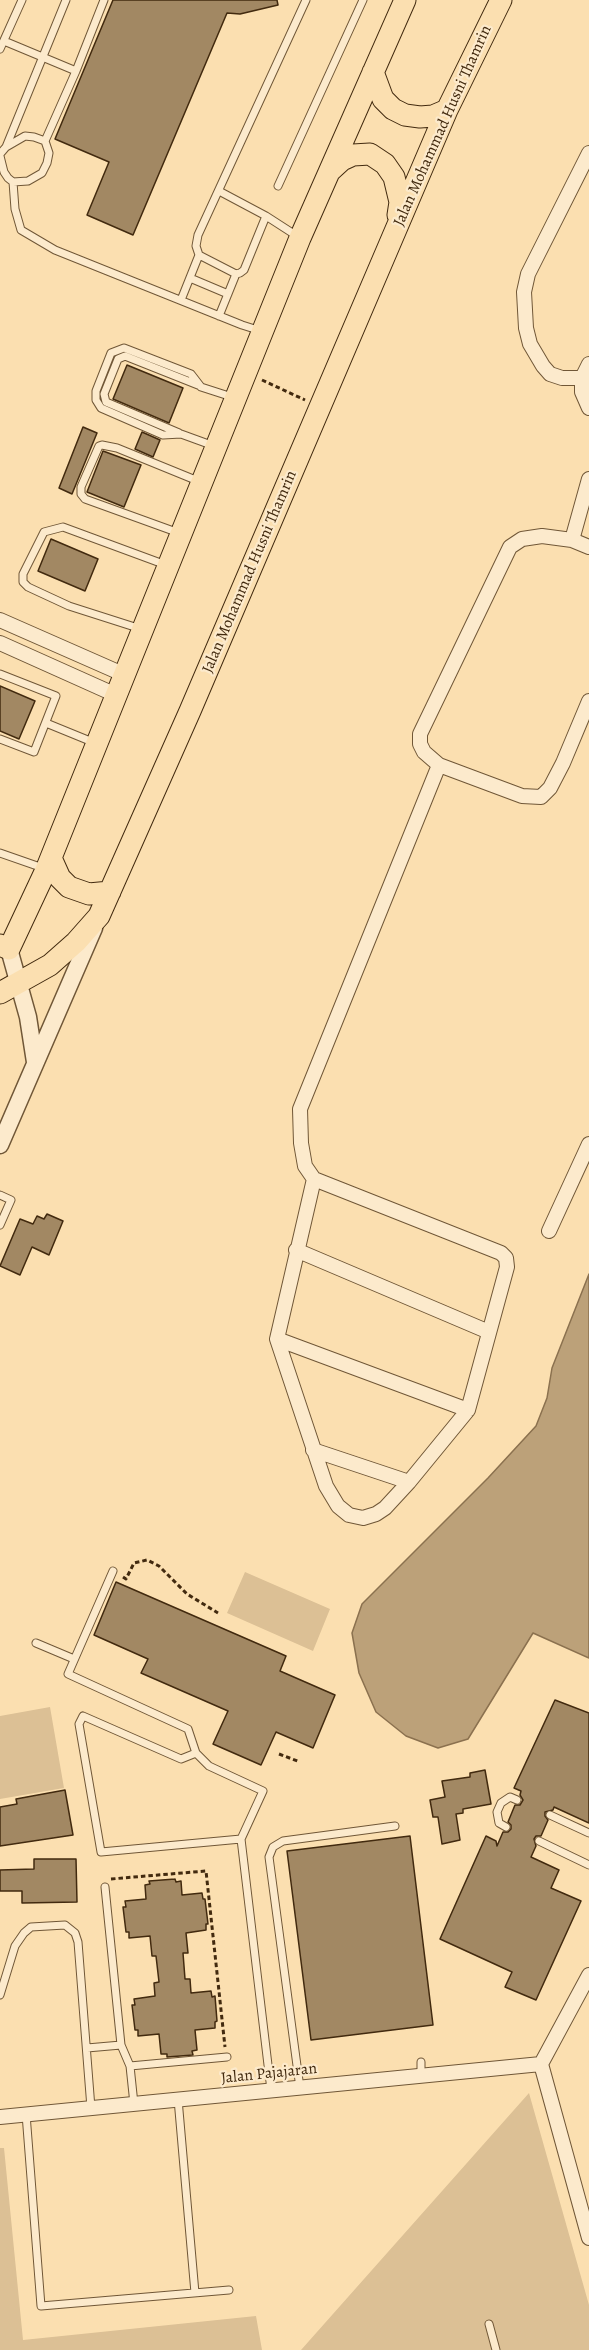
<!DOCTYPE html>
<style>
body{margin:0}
canvas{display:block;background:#fbdfb0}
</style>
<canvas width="589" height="2350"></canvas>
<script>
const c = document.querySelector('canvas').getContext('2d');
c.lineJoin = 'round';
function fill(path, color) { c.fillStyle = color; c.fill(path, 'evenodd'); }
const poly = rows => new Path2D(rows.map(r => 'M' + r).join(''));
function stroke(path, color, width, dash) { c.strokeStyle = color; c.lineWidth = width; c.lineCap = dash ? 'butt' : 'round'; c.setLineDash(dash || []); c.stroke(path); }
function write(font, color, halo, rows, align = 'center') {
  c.font = font + ' Alegreya,serif'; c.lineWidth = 4.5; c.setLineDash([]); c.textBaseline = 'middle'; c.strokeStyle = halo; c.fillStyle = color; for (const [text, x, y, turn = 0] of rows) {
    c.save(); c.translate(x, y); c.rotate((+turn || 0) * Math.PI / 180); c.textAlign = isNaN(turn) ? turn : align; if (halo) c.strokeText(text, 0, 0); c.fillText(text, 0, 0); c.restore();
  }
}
fill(poly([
 [245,1572,330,1609,313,1651,227,1613],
 [50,1707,64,1788,0,1799,0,1716],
 [529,2093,589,2305,589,2350,301,2350],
 [0,2148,4,2148,23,2340,256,2316,262,2350,0,2350]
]), '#dcc095');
const water = poly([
 [589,1274,589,1658,533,1633,468,1739,438,1748,406,1736,376,1712,359,1673,352,1633,362,1604,488,1478,536,1426,547,1398,552,1368,589,1274]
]);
fill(water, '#bca179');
stroke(water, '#8b714f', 1.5);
const building = poly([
 [113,0,277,0,278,5,240,14,227,13,133,235,87,215,109,162,55,139,113,0],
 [127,365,183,388,169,423,113,399,127,365],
 [83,427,97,433,72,494,59,488,83,427],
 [142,432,160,440,153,457,135,449,142,432],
 [103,451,141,465,124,507,87,492,103,451],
 [51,539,98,559,85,591,38,571,51,539],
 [0,686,35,701,19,739,0,731,0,686],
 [47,1214,63,1221,49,1255,32,1247,20,1275,0,1266,20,1219,33,1224,37,1216,44,1219,47,1214],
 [116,1582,286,1656,280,1671,335,1695,313,1748,276,1732,261,1765,213,1744,228,1711,141,1673,148,1659,94,1635,116,1582],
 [555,1700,589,1713,589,1823,554,1807,553,1810,545,1812,545,1816,548,1820,541,1836,536,1836,534,1839,536,1846,531,1857,559,1870,551,1888,581,1901,536,2000,505,1987,512,1972,440,1939,486,1836,496,1841,497,1846,503,1832,508,1832,511,1829,511,1825,508,1822,515,1805,520,1805,523,1800,520,1795,521,1791,514,1788,555,1700],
 [485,1770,491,1804,463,1809,463,1813,456,1814,460,1840,442,1844,438,1817,433,1817,430,1800,445,1797,442,1781,470,1777,470,1773,485,1770],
 [65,1790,73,1835,0,1846,0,1807,17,1804,16,1799,65,1790],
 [410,1836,433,2025,311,2040,287,1851,410,1836],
 [34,1859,76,1859,77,1902,22,1903,22,1891,0,1891,0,1870,34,1869,34,1859],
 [175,1879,176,1882,181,1881,182,1895,202,1893,203,1899,205,1899,208,1924,206,1924,206,1930,186,1933,188,1953,183,1953,185,1979,190,1979,191,1993,211,1991,212,1997,215,1996,217,2021,215,2022,215,2028,195,2030,197,2050,192,2051,193,2055,167,2057,167,2054,161,2054,159,2034,138,2036,138,2030,135,2030,132,2005,135,2005,134,1999,155,1996,154,1983,159,1982,156,1956,152,1956,150,1936,129,1938,129,1932,126,1932,123,1907,126,1907,125,1901,146,1899,145,1885,150,1884,149,1881,175,1879]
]);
fill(building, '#a28863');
stroke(building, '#422a0f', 1.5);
const service = poly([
 [4,41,76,71],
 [0,49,22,0],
 [45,141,76,71,104,0],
 [6,147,66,0],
 [0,154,6,147,25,136,34,137,45,141,49,153,47,163,42,173,28,181,13,182,8,178,4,172,0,156],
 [13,182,15,209,21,230,55,250,242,325,261,331],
 [278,186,363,0],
 [219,191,266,216,297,236],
 [266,216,244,270,240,273,236,274,199,255,196,246,198,235,306,0],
 [190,278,228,294],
 [181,300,199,255],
 [219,316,236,274],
 [179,433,106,402,104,394,118,359,125,356,198,385],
 [214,446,181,434,163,435,101,408,96,400,96,391,111,353,124,348,191,374,201,387,232,397],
 [179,533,85,499,81,494,81,487,99,446,102,445,117,448,198,481],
 [141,629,69,606,28,587,23,582,23,574,44,532,63,527,166,565],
 [0,674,56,696,34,752,0,739],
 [46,723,95,743],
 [0,853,43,868],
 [0,1195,11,1200,0,1225],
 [113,1571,68,1674,188,1729,196,1753,209,1766,263,1791,241,1839,101,1852,79,1724,83,1716,181,1759,196,1753],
 [36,1643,74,1659],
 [550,1815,589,1833],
 [506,1827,499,1823,497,1812,501,1803,510,1797,517,1800],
 [241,1839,271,2090],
 [539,1841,589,1865],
 [105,1887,121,2045,130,2066,134,2104],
 [0,1995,15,1946,24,1933,31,1927,65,1925,75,1933,78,1942,91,2108],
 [87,2048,121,2045],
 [421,2062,421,2076],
 [130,2066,227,2057],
 [300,2088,269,1857,273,1847,283,1841,395,1826],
 [178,2099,195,2293],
 [26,2114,41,2306,229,2290],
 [489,2324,496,2350]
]);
const minor = poly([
 [589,364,582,378,582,392,589,408],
 [582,378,562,378,550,374,543,366,530,344,526,328,524,292,528,274,589,153],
 [572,540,589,479],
 [589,547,572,540,542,536,522,539,510,547,420,734,420,744,424,752,439,765,522,796,541,797,550,788,563,763,589,701],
 [0,620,125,675],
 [0,643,116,695],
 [314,1179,277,1339,326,1486,338,1506,349,1515,363,1518,376,1514,385,1508,409,1482,468,1410,507,1267,506,1258,501,1253,314,1179,305,1166,301,1143,300,1109,439,765],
 [549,1231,589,1144],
 [296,1250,489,1332],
 [277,1339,468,1410],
 [313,1450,409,1482],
 [589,1975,541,2064,589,2238],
 [0,2117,541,2064]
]);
const tertiary = poly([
 [9,949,28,1017,35,1062],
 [0,1145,94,928]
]);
const primary = poly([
 [373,72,383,99,393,109,405,115,420,117,433,116,447,110],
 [330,171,342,160,353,155,370,154,385,164,394,177,400,202,398,215],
 [51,858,60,878,69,887,89,894,110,892],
 [0,945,9,949,46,870,300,238,405,0],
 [0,993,50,965,76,942,99,916,190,711,447,110,501,0]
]);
stroke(service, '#705737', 9);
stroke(minor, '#705737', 16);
stroke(tertiary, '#705737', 19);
stroke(primary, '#422a0f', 23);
stroke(poly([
 [262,380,305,400],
 [123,1577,126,1579,134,1563,147,1560,159,1566,187,1594,218,1613],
 [279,1754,300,1762],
 [111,1879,206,1871,225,2047]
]), '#422a0f', 3, [4.5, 3]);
stroke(service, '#fceacc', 7);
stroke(minor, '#fceacc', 14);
stroke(tertiary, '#fceacc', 16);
stroke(primary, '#fbdfb0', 21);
write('16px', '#422a0f', '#fceacc', [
 ["Jalan Mohammad Husni Thamrin",443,126,-66],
 ["Jalan Mohammad Husni Thamrin",250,572,-67],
 ["Jalan Pajajaran",269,2074,-6]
]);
</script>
